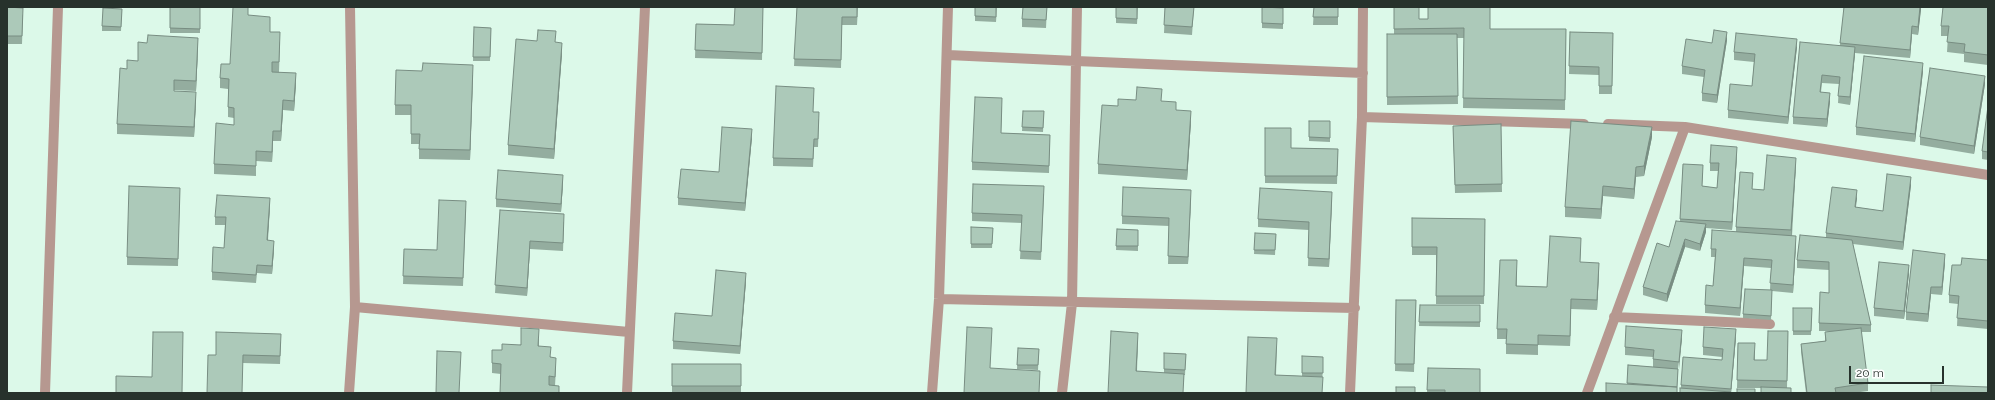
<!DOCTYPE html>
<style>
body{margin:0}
#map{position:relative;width:1995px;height:400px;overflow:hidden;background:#dcf9e9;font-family:Raleway,sans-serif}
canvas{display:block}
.frame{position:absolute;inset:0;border:8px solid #27322c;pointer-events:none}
.scale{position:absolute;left:1849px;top:366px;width:95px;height:18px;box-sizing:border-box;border:2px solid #27322c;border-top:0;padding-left:5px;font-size:12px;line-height:14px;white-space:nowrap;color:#27322c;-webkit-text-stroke:3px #fff;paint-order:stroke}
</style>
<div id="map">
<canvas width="1995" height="400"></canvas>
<div class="frame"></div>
<div class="scale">20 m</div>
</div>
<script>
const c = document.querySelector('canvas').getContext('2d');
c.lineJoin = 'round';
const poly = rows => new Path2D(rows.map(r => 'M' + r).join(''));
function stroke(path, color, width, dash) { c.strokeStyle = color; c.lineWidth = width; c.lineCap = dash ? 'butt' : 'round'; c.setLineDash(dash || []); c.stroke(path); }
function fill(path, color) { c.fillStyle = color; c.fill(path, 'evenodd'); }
stroke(poly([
 [948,55,1076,61,1077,7],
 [1362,117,1584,124],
 [1608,124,1685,127,1988,175],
 [939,299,1355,308],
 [355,307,629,332],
 [1614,317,1770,324],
 [45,393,58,7],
 [349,393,355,307,350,7],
 [627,393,645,7],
 [932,393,939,299,948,7],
 [1062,393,1072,303,1076,61,1363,73],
 [1350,393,1362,117,1363,7],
 [1587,393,1685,127]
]), '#b69890', 10);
fill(poly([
 [7,7,23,15,22,44,7,44],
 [170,7,200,7,200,33,170,33],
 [763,7,762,60,695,58,696,24,734,25],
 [797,7,858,7,857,25,842,25,841,68,794,66],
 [975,7,997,7,996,22,975,21],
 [1047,7,1046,28,1022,27,1022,19],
 [1116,7,1138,7,1137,24,1116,23],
 [1165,7,1194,7,1192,35,1164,33],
 [1262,7,1283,8,1283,29,1262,28],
 [1314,7,1338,7,1338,25,1313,25],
 [1394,7,1419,19,1490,29,1566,29,1565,110,1463,108,1464,38,1457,38,1458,104,1387,105,1387,34,1394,34],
 [1844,7,1921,7,1918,35,1912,34,1910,58,1855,53,1850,105,1838,103,1839,84,1822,83,1821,92,1830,101,1827,127,1793,124,1793,117,1840,45],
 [1988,7,1988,65,1964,62,1964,54,1947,52,1948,36,1941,36,1941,26],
 [122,9,121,31,102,31,102,26],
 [248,15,270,32,280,42,279,72,296,83,294,111,283,110,281,141,273,141,272,162,256,161,256,176,214,174,214,164,234,125,234,118,228,117,228,89,220,88,220,78,230,64],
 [474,27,491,28,490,61,473,61],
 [1570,32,1613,33,1612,94,1599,94,1599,75,1569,74],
 [1727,40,1717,103,1702,101,1702,93,1704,77,1682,74,1682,66,1712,43],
 [556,42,562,53,554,159,508,155,508,145],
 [1797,47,1788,124,1728,118,1728,110,1752,86,1754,62,1734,60,1734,52],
 [198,48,196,91,174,90,174,91,196,102,194,137,117,134,117,124,127,69,138,61],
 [1923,71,1915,142,1856,135,1856,127],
 [473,75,470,160,419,159,419,144,411,144,411,115,395,115,395,105],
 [1985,84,1974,154,1920,145,1920,137],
 [1162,101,1176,110,1191,121,1187,180,1098,174,1098,164],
 [1002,106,1001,133,1050,135,1049,173,972,170,972,162],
 [1988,106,1988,160,1982,159,1982,151],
 [1023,111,1044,111,1043,132,1022,131],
 [814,112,819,120,818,147,814,147,813,167,773,166,773,158],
 [1309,121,1330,121,1330,142,1309,141],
 [1501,124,1502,192,1455,193,1453,126],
 [1265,128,1291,148,1338,149,1337,184,1265,183],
 [752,137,745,211,678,205,678,198,719,172],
 [1652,137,1644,176,1636,177,1634,199,1603,196,1601,219,1565,217,1565,207],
 [1737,155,1732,230,1706,228,1706,232,1700,251,1685,247,1667,302,1643,295,1643,287,1669,247,1680,221,1683,164,1703,173,1702,186,1717,188,1718,171,1710,171,1710,163],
 [1796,165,1792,236,1796,244,1793,293,1772,291,1771,320,1743,318,1743,314,1770,290,1771,268,1744,266,1740,316,1705,313,1705,305,1713,286,1715,257,1711,257,1711,249,1736,232,1736,227,1753,181,1752,189,1764,190],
 [563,183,561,212,496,207,496,199],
 [1911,185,1903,250,1853,244,1871,325,1871,332,1861,332,1868,383,1868,391,1853,393,1806,393,1801,352,1801,344,1825,341,1825,332,1833,331,1819,331,1819,323,1829,293,1829,270,1797,268,1797,260,1826,237,1826,233,1857,198,1855,207,1883,211],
 [180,188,178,266,127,265,127,257],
 [1044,194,1041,260,1020,259,1022,223,972,221,972,213],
 [1191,198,1188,264,1168,264,1169,226,1122,224,1122,216],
 [1332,200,1329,267,1308,266,1309,230,1258,227,1258,219],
 [270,206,268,240,274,249,272,274,257,273,256,283,212,280,212,272,224,248,225,225,215,225,215,217],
 [466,209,463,286,403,284,404,249,437,250],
 [500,210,564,222,563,251,530,249,527,296,495,293],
 [1412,218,1485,219,1484,304,1436,304,1436,255,1412,255],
 [971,227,993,228,992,248,971,248],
 [1117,229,1138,230,1138,251,1116,250],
 [1255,233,1276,234,1275,255,1254,254],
 [1581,248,1580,262,1599,273,1597,310,1571,309,1570,346,1538,345,1538,355,1506,354,1506,339,1497,339,1497,329,1517,270,1517,286,1547,287],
 [1988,260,1988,329,1957,326,1958,304,1949,303,1949,295],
 [1945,262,1942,295,1931,294,1928,322,1906,320,1906,312],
 [1909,273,1904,319,1874,316,1874,308],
 [746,281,740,354,673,349,673,341,712,316],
 [1396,300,1416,300,1414,372,1395,371],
 [1420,305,1480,305,1480,327,1419,326],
 [1793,308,1812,308,1811,335,1793,335],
 [1788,331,1787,388,1737,388,1738,343,1755,351,1755,360,1767,360],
 [1736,337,1731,393,1681,389,1681,385,1722,360,1722,357,1703,355,1703,347],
 [1682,338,1678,369,1677,393,1627,384,1628,365,1653,367,1653,357,1625,355,1625,347],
 [539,339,539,346,551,357,556,368,555,386,559,393,501,374,492,373,492,363,502,350],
 [1138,341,1137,371,1164,373,1164,353,1186,354,1185,375,1184,375,1184,382,1108,393],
 [281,342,280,364,243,363,216,355],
 [1277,346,1276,375,1302,376,1302,356,1323,357,1322,393,1246,393],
 [1018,348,1039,349,1038,370,1017,369],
 [672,364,741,364,741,393,672,393],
 [1428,368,1480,393,1427,393]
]), '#94ad9f');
fill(poly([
 [1920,7,1921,7,1921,10,1918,35,1918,27],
 [1912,26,1912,34,1910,58,1910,50],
 [1727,32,1727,40,1717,103,1717,95],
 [198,38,198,48,196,91,196,81],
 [1797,39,1797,47,1788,124,1788,117],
 [562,43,562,53,554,159,554,149],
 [1855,47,1855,54,1850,105,1850,97],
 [1923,63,1923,71,1915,142,1915,134],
 [473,65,473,75,470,160,470,150],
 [296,73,296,83,294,111,294,101],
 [1985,76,1985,84,1974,154,1974,146],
 [196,92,196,102,194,137,194,127],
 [1830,93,1830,101,1827,127,1827,119],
 [283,100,283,110,281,141,281,131],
 [1191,111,1191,121,1187,180,1187,170],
 [1652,127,1652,137,1644,176,1644,166],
 [752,129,752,137,745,211,745,203],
 [273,131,273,141,272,162,272,152],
 [1737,147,1737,155,1732,230,1732,222],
 [1796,158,1796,165,1791,238,1791,230],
 [1636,167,1636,177,1634,199,1634,189],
 [563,175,563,183,561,212,561,204],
 [1911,177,1911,185,1903,250,1903,242],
 [1603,186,1603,196,1601,219,1601,209],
 [1191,190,1191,198,1188,264,1188,257],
 [1857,190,1857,198,1855,215,1855,207],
 [1332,192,1332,200,1329,267,1329,259],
 [270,198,270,206,267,248,267,240],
 [1706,224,1706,232,1700,251,1700,244],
 [1796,236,1796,244,1793,293,1793,285],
 [1685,239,1685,247,1667,302,1667,294],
 [274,241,274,249,272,274,272,266],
 [530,241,530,249,527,296,527,288],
 [1945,254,1945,262,1942,295,1942,287],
 [1744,258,1744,266,1740,316,1740,308],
 [1599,263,1599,273,1597,310,1597,300],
 [1909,265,1909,273,1904,319,1904,311],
 [746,273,746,281,740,354,740,346],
 [1931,287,1931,294,1928,322,1928,314],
 [1571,299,1571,309,1570,346,1570,336],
 [1736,329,1736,337,1731,393,1731,389],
 [1682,330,1682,338,1679,369,1679,362],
 [1138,333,1138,341,1136,379,1136,371]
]), '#788d82');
const building = poly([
 [7,7,23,8,22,36,7,36,7,7],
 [170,7,200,7,200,29,170,28,170,7],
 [233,7,248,7,248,15,270,17,270,32,280,32,279,62,272,62,272,72,296,73,294,101,283,100,281,131,273,131,272,152,256,151,256,166,214,164,216,123,234,125,234,108,228,107,229,79,220,78,221,64,230,64,233,7],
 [735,7,763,7,762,53,695,50,696,24,734,25,735,7],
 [797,7,857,7,857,17,842,17,841,60,794,59,797,7],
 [975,7,996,7,996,17,975,16,975,7],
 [1023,7,1047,7,1046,20,1022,19,1023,7],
 [1116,7,1137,7,1137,19,1116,18,1116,7],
 [1165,7,1194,7,1192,27,1164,25,1165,7],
 [1262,7,1283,8,1283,24,1262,23,1262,7],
 [1314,7,1338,7,1338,17,1313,17,1314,7],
 [1394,7,1419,7,1419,19,1428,19,1428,7,1490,7,1490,29,1566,29,1565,100,1463,98,1464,28,1394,29,1394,7],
 [1844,7,1920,7,1918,27,1912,26,1910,50,1840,43,1844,7],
 [1943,7,1988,7,1988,55,1964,52,1965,44,1947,42,1949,26,1941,26,1943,7],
 [103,8,122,9,121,27,102,26,103,8],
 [474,27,491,28,490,57,473,57,474,27],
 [538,30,556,31,555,42,562,43,554,149,508,145,516,39,537,41,538,30],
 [1714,30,1727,32,1717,95,1702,93,1705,70,1682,66,1686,39,1712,43,1714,30],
 [1570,32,1613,33,1612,86,1599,86,1599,67,1569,66,1570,32],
 [1736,33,1797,39,1788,117,1728,110,1730,84,1752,86,1755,54,1734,52,1736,33],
 [1387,34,1457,34,1458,96,1387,97,1387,34],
 [148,35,198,38,196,81,174,80,174,91,196,92,194,127,117,124,120,68,127,69,127,60,138,61,138,42,147,43,148,35],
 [1800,42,1855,47,1850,97,1838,96,1840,77,1822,75,1820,92,1830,93,1827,119,1793,117,1800,42],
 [1864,56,1923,63,1915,134,1856,127,1864,56],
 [423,63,473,65,470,150,419,149,420,134,411,134,411,105,395,105,396,70,422,71,423,63],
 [1930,68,1985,76,1974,146,1920,137,1930,68],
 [776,86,814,88,813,112,819,112,818,139,814,139,813,159,773,158,776,86],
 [1137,87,1162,89,1161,101,1176,102,1176,110,1191,111,1187,170,1098,164,1102,105,1118,106,1118,99,1136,100,1137,87],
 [975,97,1002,98,1001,133,1050,135,1049,166,972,162,975,97],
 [1988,106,1988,152,1982,151,1988,106],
 [1023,111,1044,111,1043,128,1022,127,1023,111],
 [1309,121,1330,121,1330,138,1309,137,1309,121],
 [1571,121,1652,127,1644,166,1636,167,1634,189,1603,186,1601,209,1565,207,1571,121],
 [1501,124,1502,184,1455,185,1453,126,1501,124],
 [722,127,752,129,745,203,678,198,681,169,719,172,722,127],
 [1265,128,1291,128,1291,148,1338,149,1337,176,1265,176,1265,128],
 [1711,145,1737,147,1732,222,1680,219,1683,164,1703,165,1702,186,1717,188,1719,163,1710,163,1711,145],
 [1767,155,1796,158,1791,230,1736,227,1740,172,1753,173,1752,189,1764,190,1767,155],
 [498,170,563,175,561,204,496,199,498,170],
 [1887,174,1911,177,1903,242,1826,233,1832,187,1857,190,1855,207,1883,211,1887,174],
 [973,184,1044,186,1041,252,1020,251,1022,215,972,213,973,184],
 [129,186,180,188,178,259,127,257,129,186],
 [1123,187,1191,190,1188,257,1168,256,1169,218,1122,216,1123,187],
 [1260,188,1332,192,1329,259,1308,258,1309,222,1258,219,1260,188],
 [217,195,270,198,267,240,274,241,272,266,257,265,256,275,212,272,213,247,224,248,226,217,215,217,217,195],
 [439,200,466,201,463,278,403,276,404,249,437,250,439,200],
 [500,210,564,214,563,243,530,241,527,288,495,285,500,210],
 [1412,218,1485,219,1484,296,1436,296,1437,247,1412,247,1412,218],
 [1676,221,1706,224,1700,244,1685,239,1667,294,1643,287,1657,243,1669,247,1676,221],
 [971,227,993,228,992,244,971,244,971,227],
 [1117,229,1138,230,1138,246,1116,246,1117,229],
 [1712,230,1796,236,1793,285,1770,283,1772,260,1744,258,1740,308,1705,305,1706,285,1713,286,1716,249,1711,249,1712,230],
 [1255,233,1276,234,1275,250,1254,250,1255,233],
 [1800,235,1852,240,1871,325,1819,323,1820,292,1829,293,1829,262,1797,260,1800,235],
 [1550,236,1581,238,1580,262,1599,263,1597,300,1571,299,1570,336,1538,335,1538,345,1506,344,1507,329,1497,329,1500,260,1517,260,1516,286,1547,287,1550,236],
 [1913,250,1945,254,1942,287,1931,287,1928,314,1906,312,1913,250],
 [1962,258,1988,260,1988,321,1957,318,1959,296,1949,295,1952,265,1961,265,1962,258],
 [1879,262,1909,265,1904,311,1874,308,1879,262],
 [716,270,746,273,740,346,673,341,675,313,712,316,716,270],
 [1745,289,1772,290,1771,316,1743,314,1745,289],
 [1396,300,1416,300,1414,364,1395,364,1396,300],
 [1420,305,1480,305,1480,322,1419,322,1420,305],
 [1793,308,1812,308,1811,331,1793,331,1793,308],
 [1626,326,1682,330,1679,362,1653,359,1654,350,1625,347,1626,326],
 [967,327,992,328,990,368,1040,371,1039,393,964,393,967,327],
 [1704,327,1736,329,1731,389,1681,385,1683,357,1722,360,1723,349,1703,347,1704,327],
 [521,328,539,329,538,346,551,347,550,357,556,358,555,377,549,376,549,385,559,386,559,393,500,393,501,364,492,363,492,350,502,350,502,344,521,345,521,328],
 [1861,328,1868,383,1835,388,1836,393,1807,393,1801,344,1826,341,1825,332,1861,328],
 [1111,331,1138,333,1136,371,1184,374,1183,393,1108,393,1111,331],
 [1768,331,1788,331,1787,381,1737,380,1738,343,1755,343,1754,360,1767,360,1768,331],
 [153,332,183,332,182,393,116,393,116,376,152,377,153,332],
 [216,332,281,334,280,356,243,355,242,393,207,393,208,355,216,355,216,332],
 [1248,337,1277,338,1275,375,1323,377,1322,393,1246,393,1248,337],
 [1018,348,1039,349,1038,365,1017,365,1018,348],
 [437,351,461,352,459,393,436,393,437,351],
 [1164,353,1186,354,1185,370,1164,369,1164,353],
 [1302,356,1323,357,1323,373,1302,373,1302,356],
 [672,364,741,364,741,386,672,386,672,364],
 [1628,365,1678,369,1677,387,1627,383,1628,365],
 [1428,368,1480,369,1480,393,1445,393,1445,390,1427,390,1428,368],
 [1606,383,1677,387,1677,393,1606,393,1606,383],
 [1931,385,1988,387,1988,393,1931,393,1931,385],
 [1396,387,1415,387,1415,393,1396,393,1396,387],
 [1761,387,1791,388,1791,393,1761,393,1761,387],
 [1680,388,1731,392,1731,393,1680,393,1680,388],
 [1737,389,1755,389,1755,393,1737,393,1737,389]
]);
fill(building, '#acc9b9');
stroke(building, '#788d82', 1);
</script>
